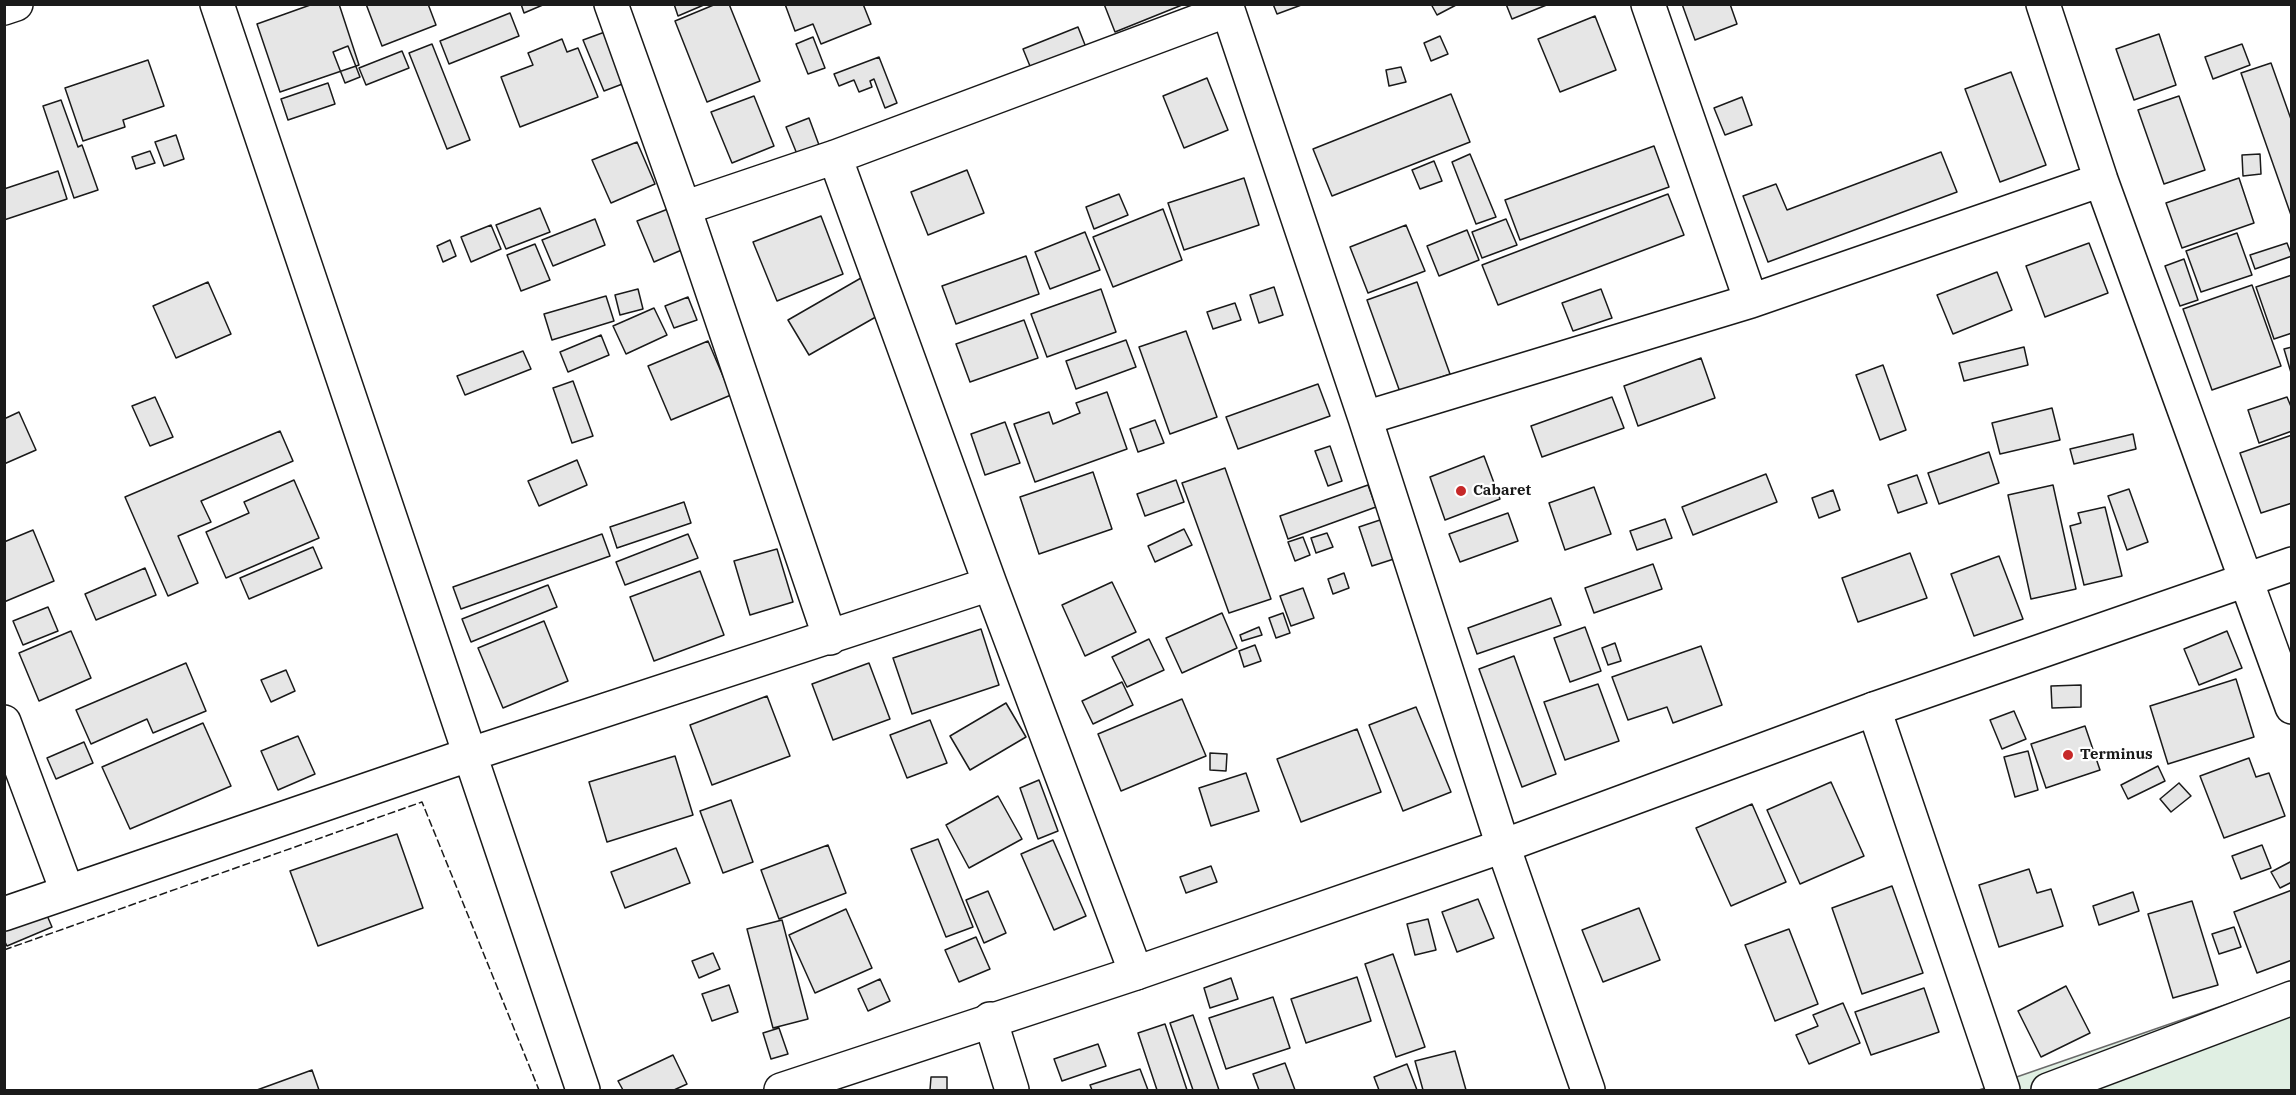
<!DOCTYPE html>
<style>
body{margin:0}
#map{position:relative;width:2296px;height:1095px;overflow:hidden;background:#fff;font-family:"IBM Plex Serif",serif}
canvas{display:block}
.frame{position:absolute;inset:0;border:6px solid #1a1a1a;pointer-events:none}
</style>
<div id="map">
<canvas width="2296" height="1095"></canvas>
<div class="frame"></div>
</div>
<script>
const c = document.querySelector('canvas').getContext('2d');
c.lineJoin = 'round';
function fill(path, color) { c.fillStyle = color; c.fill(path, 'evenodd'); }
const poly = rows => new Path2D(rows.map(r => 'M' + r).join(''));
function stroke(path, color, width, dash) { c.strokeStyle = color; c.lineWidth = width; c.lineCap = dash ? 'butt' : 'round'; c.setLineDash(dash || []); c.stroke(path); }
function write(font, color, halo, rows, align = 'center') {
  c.font = font + ' "IBM Plex Serif",serif'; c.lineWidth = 4.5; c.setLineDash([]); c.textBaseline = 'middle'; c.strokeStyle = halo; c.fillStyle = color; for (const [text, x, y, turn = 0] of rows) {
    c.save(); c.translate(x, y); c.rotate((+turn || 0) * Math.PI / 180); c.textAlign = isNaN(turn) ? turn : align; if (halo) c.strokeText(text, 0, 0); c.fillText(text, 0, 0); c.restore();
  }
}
const green = poly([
 [2291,982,2291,1090,1979,1090,2291,982]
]);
fill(green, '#e0efe3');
stroke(green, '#6a6a6a', 1.5);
const building = poly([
 [313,4,339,4,359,65,280,92,257,24,313,4],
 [366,4,428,4,436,25,382,46,366,4],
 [521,4,545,4,524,13,521,4],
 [674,4,706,4,678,16,674,4],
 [716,4,729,4,760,81,707,102,675,21,716,4],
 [785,4,863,4,871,24,821,44,813,24,795,31,785,4],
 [1104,4,1182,4,1182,5,1115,32,1104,4],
 [1273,4,1304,4,1277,14,1273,4],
 [1431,4,1458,4,1437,15,1431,4],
 [1506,4,1549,4,1512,19,1506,4],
 [1682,4,1730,4,1737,24,1695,40,1682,4],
 [510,13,519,36,449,64,440,41,510,13],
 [1595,16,1616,70,1560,92,1538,39,1595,16],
 [1078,27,1087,50,1032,71,1023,49,1078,27],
 [613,29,633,80,604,91,583,40,613,29],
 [2159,34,2176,85,2134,100,2116,49,2159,34],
 [1440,36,1448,54,1431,61,1424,43,1440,36],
 [813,37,825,68,808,74,796,44,813,37],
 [562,39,567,52,578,48,598,97,520,127,501,77,533,65,528,53,562,39],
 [432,44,470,140,447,149,409,53,432,44],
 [2242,44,2250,65,2213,79,2205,57,2242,44],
 [348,46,360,77,345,83,333,52,348,46],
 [402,51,409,68,366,85,359,68,402,51],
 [879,57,897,103,885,108,874,79,870,81,872,87,859,92,854,80,839,86,834,74,879,57],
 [148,60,164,106,123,120,125,127,83,141,65,88,148,60],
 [2271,63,2292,122,2292,218,2241,73,2271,63],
 [1401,67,1406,82,1389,86,1386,70,1401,67],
 [2011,72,2046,165,2000,182,1965,89,2011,72],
 [1207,78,1228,130,1184,148,1163,96,1207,78],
 [328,83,335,104,288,120,281,99,328,83],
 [1451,94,1470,142,1332,196,1313,149,1451,94],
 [754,96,774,146,732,163,711,112,754,96],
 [2179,96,2205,170,2164,184,2138,110,2179,96],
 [1742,97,1752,125,1725,135,1714,108,1742,97],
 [61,100,78,147,82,145,98,190,74,198,43,106,61,100],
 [809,118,819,145,797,154,786,127,809,118],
 [176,135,184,159,164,166,155,142,176,135],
 [637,142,655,184,611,203,592,160,637,142],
 [1654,146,1669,187,1520,240,1505,200,1654,146],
 [150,151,155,163,136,169,132,157,150,151],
 [1941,152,1957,192,1768,262,1743,196,1776,184,1787,210,1941,152],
 [1470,154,1496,217,1476,224,1452,162,1470,154],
 [2260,154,2261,174,2243,176,2242,155,2260,154],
 [1434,161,1442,181,1420,189,1412,170,1434,161],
 [967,170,984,213,928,235,911,192,967,170],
 [58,171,67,199,4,220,4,189,58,171],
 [1244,178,1259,225,1184,250,1168,203,1244,178],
 [2239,178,2254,223,2182,248,2166,203,2239,178],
 [1119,194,1128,215,1094,229,1086,207,1119,194],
 [1668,194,1684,235,1498,305,1482,265,1668,194],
 [540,208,550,232,506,249,496,225,540,208],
 [668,209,684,249,654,262,637,221,668,209],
 [1163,209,1182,260,1113,287,1093,237,1163,209],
 [821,216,843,274,777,301,753,242,821,216],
 [595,219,605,245,553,266,542,240,595,219],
 [1506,219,1517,245,1482,258,1472,232,1506,219],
 [491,225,501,249,471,262,461,237,491,225],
 [1406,225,1425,271,1368,293,1350,247,1406,225],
 [1467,230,1479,260,1439,276,1427,246,1467,230],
 [1085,232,1100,270,1050,289,1035,252,1085,232],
 [2237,233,2252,275,2201,292,2186,251,2237,233],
 [450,240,456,256,443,262,437,246,450,240],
 [2089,243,2108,293,2045,317,2026,266,2089,243],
 [2287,243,2292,256,2255,269,2250,255,2287,243],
 [535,244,550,280,521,291,507,255,535,244],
 [1026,256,1039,294,956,324,942,286,1026,256],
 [2184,259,2198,300,2180,306,2165,266,2184,259],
 [1997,272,2012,310,1953,334,1937,295,1997,272],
 [2292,275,2292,333,2274,339,2256,287,2292,275],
 [861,278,881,314,809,355,788,320,861,278],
 [208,282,231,334,176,358,153,306,208,282],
 [1417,282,1450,374,1400,392,1367,300,1417,282],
 [2252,285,2281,366,2212,390,2183,309,2252,285],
 [1274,287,1283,315,1259,323,1250,295,1274,287],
 [638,289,643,309,620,315,615,295,638,289],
 [1101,289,1116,332,1047,357,1031,314,1101,289],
 [1601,289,1612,318,1573,331,1562,303,1601,289],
 [606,296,614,321,552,340,544,314,606,296],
 [688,297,697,320,674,328,665,306,688,297],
 [1235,303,1241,320,1213,329,1207,312,1235,303],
 [654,308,667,335,626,354,613,326,654,308],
 [1024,320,1038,358,970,382,956,344,1024,320],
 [1186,331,1217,417,1170,434,1139,347,1186,331],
 [601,335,609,355,568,372,560,352,601,335],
 [1126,340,1136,367,1076,389,1066,361,1126,340],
 [708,341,731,395,671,420,648,366,708,341],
 [2024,347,2028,365,1964,381,1959,363,2024,347],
 [2292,347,2292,376,2284,349,2292,347],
 [523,351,531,369,465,395,457,376,523,351],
 [1701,358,1715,398,1638,426,1624,386,1701,358],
 [1883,365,1906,430,1880,440,1856,375,1883,365],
 [573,381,593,436,572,443,553,388,573,381],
 [1318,384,1330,416,1238,449,1226,417,1318,384],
 [1107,392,1127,449,1035,482,1014,424,1049,412,1053,424,1080,413,1076,403,1107,392],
 [155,397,173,437,150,446,132,406,155,397],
 [1612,397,1624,428,1542,457,1531,426,1612,397],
 [2287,397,2292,409,2292,431,2259,443,2248,410,2287,397],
 [2052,408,2060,440,2000,454,1992,423,2052,408],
 [19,412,36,450,4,464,4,419,19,412],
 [1155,420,1164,443,1138,452,1130,429,1155,420],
 [1005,422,1020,463,985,475,971,434,1005,422],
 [280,431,293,461,201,501,211,522,178,536,198,583,168,596,125,497,280,431],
 [2133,434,2136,449,2074,464,2070,449,2133,434],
 [2292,435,2292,503,2261,513,2240,453,2292,435],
 [1330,446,1342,481,1328,486,1315,451,1330,446],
 [1989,452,1999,483,1939,504,1928,473,1989,452],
 [1484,456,1500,499,1445,520,1430,477,1484,456],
 [577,460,587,485,539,506,528,481,577,460],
 [1225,468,1271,599,1229,613,1182,483,1225,468],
 [1093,472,1112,529,1039,554,1020,497,1093,472],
 [1766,474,1777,502,1693,535,1682,507,1766,474],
 [1917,475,1927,503,1898,513,1888,485,1917,475],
 [294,480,319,538,226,578,206,532,249,513,244,502,294,480],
 [1176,480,1184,502,1145,516,1137,494,1176,480],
 [1368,485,1376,507,1288,539,1280,516,1368,485],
 [2053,485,2076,589,2031,599,2008,495,2053,485],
 [1594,487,1611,534,1565,550,1549,503,1594,487],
 [2129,489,2148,542,2127,550,2108,496,2129,489],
 [1833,490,1840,510,1819,518,1812,498,1833,490],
 [684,502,691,523,617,548,610,527,684,502],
 [2105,507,2122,576,2084,585,2070,526,2081,523,2078,513,2105,507],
 [1508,513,1518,541,1460,562,1449,534,1508,513],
 [1383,519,1397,558,1372,566,1359,527,1383,519],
 [1665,519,1672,538,1637,550,1630,531,1665,519],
 [1184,529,1192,545,1155,562,1148,546,1184,529],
 [33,530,54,581,4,602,4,542,33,530],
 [1327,533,1333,547,1316,553,1311,538,1327,533],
 [602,534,610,556,461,609,453,587,602,534],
 [688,534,698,558,625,585,616,562,688,534],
 [1303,537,1310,555,1295,561,1288,542,1303,537],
 [313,547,322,568,249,599,240,578,313,547],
 [777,549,793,602,750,615,734,561,777,549],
 [1910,553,1927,598,1858,622,1842,578,1910,553],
 [1999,556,2023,619,1974,636,1951,574,1999,556],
 [1653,564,1662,589,1594,613,1585,588,1653,564],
 [145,568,156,595,96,620,85,594,145,568],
 [700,571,724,635,654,661,630,597,700,571],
 [1344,573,1349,588,1333,594,1328,579,1344,573],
 [1112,582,1136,632,1085,656,1062,605,1112,582],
 [548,585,557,607,471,642,462,619,548,585],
 [1303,588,1314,618,1291,626,1280,596,1303,588],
 [1551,598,1561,625,1477,654,1468,628,1551,598],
 [48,607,58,631,23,645,13,621,48,607],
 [1222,613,1237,648,1182,673,1166,638,1222,613],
 [1283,613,1290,633,1276,638,1269,618,1283,613],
 [544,621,568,681,503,708,478,648,544,621],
 [1259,627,1262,635,1242,641,1240,635,1259,627],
 [1585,627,1601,671,1570,682,1554,638,1585,627],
 [981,629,999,685,912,714,893,658,981,629],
 [71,631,91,678,39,701,19,653,71,631],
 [2227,631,2242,668,2199,685,2184,649,2227,631],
 [1149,639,1164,670,1127,687,1112,657,1149,639],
 [1615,643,1621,661,1608,665,1602,648,1615,643],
 [1255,645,1261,661,1244,667,1239,651,1255,645],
 [1701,646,1722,705,1673,723,1667,707,1628,720,1612,677,1701,646],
 [1514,656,1556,774,1522,787,1479,669,1514,656],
 [186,663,206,711,153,733,147,719,91,744,76,710,186,663],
 [869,663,890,719,833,740,812,684,869,663],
 [286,670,295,691,271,702,261,680,286,670],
 [2236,679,2254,737,2168,764,2150,706,2236,679],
 [1122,682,1133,705,1093,724,1082,701,1122,682],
 [1598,684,1619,741,1565,760,1544,702,1598,684],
 [2081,685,2081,707,2052,708,2051,686,2081,685],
 [767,696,790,756,712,785,690,725,767,696],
 [1182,699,1206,756,1121,791,1098,734,1182,699],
 [1006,703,1026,737,970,770,950,736,1006,703],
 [1416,707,1451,792,1403,811,1369,725,1416,707],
 [2014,711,2026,739,2002,749,1990,720,2014,711],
 [930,720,947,763,907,778,890,735,930,720],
 [203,723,231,786,130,829,102,767,203,723],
 [2085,726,2100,770,2046,788,2031,744,2085,726],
 [1357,729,1381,792,1301,822,1277,759,1357,729],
 [298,736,315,774,278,790,261,751,298,736],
 [84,742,93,763,56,779,47,758,84,742],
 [2028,751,2038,790,2015,797,2004,757,2028,751],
 [1210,753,1227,754,1226,771,1210,770,1210,753],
 [675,756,693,815,607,842,589,782,675,756],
 [2249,758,2256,777,2269,773,2285,816,2224,838,2200,776,2249,758],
 [2158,766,2165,781,2128,799,2121,785,2158,766],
 [1246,773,1259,811,1211,826,1199,788,1246,773],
 [1039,780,1058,831,1038,839,1020,788,1039,780],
 [1831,782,1864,856,1800,884,1767,810,1831,782],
 [2179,783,2191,796,2171,812,2160,799,2179,783],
 [998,796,1022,839,969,868,946,825,998,796],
 [731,800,753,862,723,873,700,811,731,800],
 [1752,804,1786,882,1731,906,1696,828,1752,804],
 [397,834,423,908,318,946,290,871,397,834],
 [938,839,973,927,946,937,911,849,938,839],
 [1053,840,1086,916,1054,930,1021,854,1053,840],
 [828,845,846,893,779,919,761,870,828,845],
 [2262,845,2271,868,2241,879,2232,856,2262,845],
 [676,848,690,883,625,908,611,872,676,848],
 [2292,861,2292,882,2280,888,2271,872,2292,861],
 [1211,866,1217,882,1186,893,1180,877,1211,866],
 [2029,869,2037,893,2051,889,2063,926,1999,947,1979,885,2029,869],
 [1892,886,1923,973,1862,994,1832,908,1892,886],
 [2292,890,2292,960,2257,973,2234,912,2292,890],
 [988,891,1006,933,984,943,966,900,988,891],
 [37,892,52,927,7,946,4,940,4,906,37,892],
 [2133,892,2139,911,2099,925,2093,906,2133,892],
 [1478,899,1494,938,1457,952,1442,912,1478,899],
 [2192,901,2218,985,2173,998,2148,914,2192,901],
 [1639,908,1660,960,1603,982,1582,930,1639,908],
 [846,909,872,968,815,993,789,935,846,909],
 [1428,919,1436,950,1415,955,1407,924,1428,919],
 [782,920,808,1019,773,1028,747,929,782,920],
 [2234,927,2241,947,2219,954,2212,934,2234,927],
 [1789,929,1818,1004,1775,1021,1745,945,1789,929],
 [976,937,990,969,959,982,945,950,976,937],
 [713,953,720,969,699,978,692,961,713,953],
 [1393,954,1425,1047,1396,1057,1365,964,1393,954],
 [1357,977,1371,1021,1306,1043,1291,999,1357,977],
 [1231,978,1238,999,1210,1008,1204,988,1231,978],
 [880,979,890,1001,868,1011,858,989,880,979],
 [729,985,738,1012,712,1021,702,994,729,985],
 [2066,986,2090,1033,2041,1057,2018,1011,2066,986],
 [1924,988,1939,1032,1871,1055,1855,1012,1924,988],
 [1273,997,1290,1048,1226,1069,1209,1018,1273,997],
 [1843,1003,1860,1043,1809,1064,1796,1035,1818,1026,1813,1015,1843,1003],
 [1193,1015,1219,1090,1193,1090,1170,1023,1193,1015],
 [1165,1024,1187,1090,1157,1090,1138,1033,1165,1024],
 [779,1028,788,1054,771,1059,763,1033,779,1028],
 [1098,1044,1106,1066,1062,1081,1054,1059,1098,1044],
 [1455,1051,1466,1090,1423,1090,1415,1061,1455,1051],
 [673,1055,687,1084,674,1090,623,1090,618,1081,673,1055],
 [1285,1063,1295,1090,1259,1090,1253,1074,1285,1063],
 [1407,1064,1417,1090,1379,1090,1374,1077,1407,1064],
 [1140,1069,1148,1090,1092,1090,1090,1085,1140,1069],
 [312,1070,319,1090,257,1090,312,1070],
 [931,1077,947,1077,947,1090,930,1090,931,1077]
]);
fill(building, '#e6e6e6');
stroke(building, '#1a1a1a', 1.5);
const minor = poly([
 [217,4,583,1090],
 [611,4,684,208,830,638],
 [1226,4,1365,418,1503,846,1588,1090],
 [1648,4,1751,301],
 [2043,4,2101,180,2292,707],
 [4,8,16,4],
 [835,157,990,584,1136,973],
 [684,208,835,157,1228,10],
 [1365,418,1751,301,2101,180],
 [1874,709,2003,1090],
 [4,722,67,891],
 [4,914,471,754,990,584],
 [990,1019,1012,1090],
 [2048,1090,2292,998]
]);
const tertiary = poly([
 [781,1090,1136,973,1503,846,1874,709,2292,564]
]);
stroke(minor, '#1a1a1a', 36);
stroke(tertiary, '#1a1a1a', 36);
stroke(minor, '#fff', 33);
stroke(tertiary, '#fff', 33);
stroke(poly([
 [4,950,422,802,539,1090]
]), '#1a1a1a', 1.5, [8, 3]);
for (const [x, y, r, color] of [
 [1461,491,6,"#c62828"],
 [2068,755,6,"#c62828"]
]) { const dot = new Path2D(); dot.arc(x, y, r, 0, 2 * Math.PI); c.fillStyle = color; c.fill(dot); stroke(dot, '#fff', 2); }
write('bold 15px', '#1a1a1a', '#fff', [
 ["Cabaret",1473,491],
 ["Terminus",2080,755]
], 'left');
</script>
